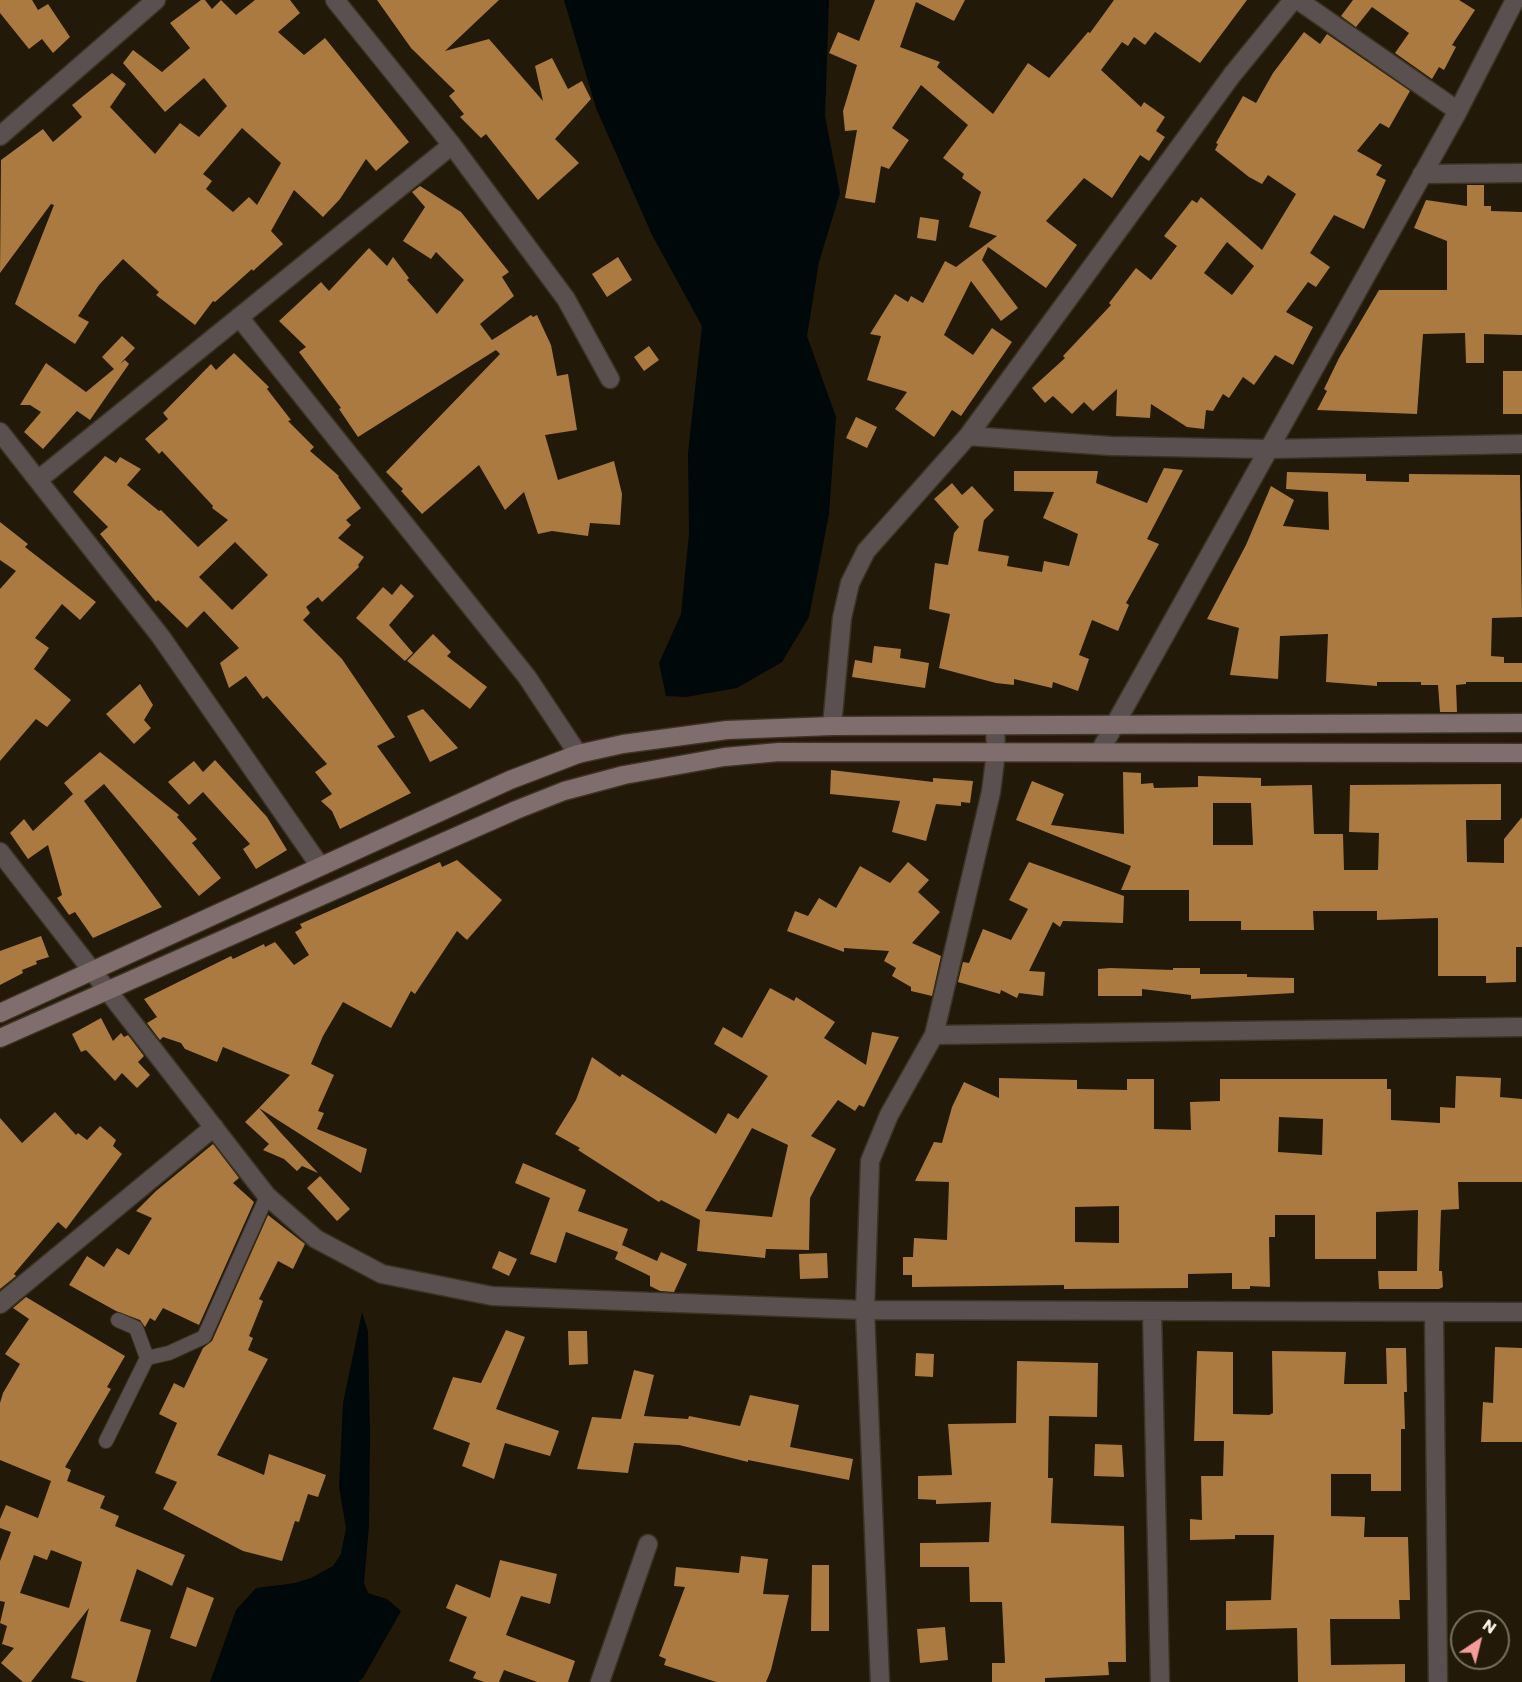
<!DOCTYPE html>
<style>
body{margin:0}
#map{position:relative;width:1522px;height:1682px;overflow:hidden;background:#231908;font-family:Poppins,sans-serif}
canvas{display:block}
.north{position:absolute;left:1450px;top:1610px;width:60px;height:60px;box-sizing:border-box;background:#231908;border:2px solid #786f60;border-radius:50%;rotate:35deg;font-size:16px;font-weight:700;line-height:24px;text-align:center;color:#f7f0e5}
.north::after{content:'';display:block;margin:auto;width:21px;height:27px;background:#f59b9b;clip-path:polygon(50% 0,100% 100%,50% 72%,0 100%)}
</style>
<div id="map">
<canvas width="1522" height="1682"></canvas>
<div class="north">N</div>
</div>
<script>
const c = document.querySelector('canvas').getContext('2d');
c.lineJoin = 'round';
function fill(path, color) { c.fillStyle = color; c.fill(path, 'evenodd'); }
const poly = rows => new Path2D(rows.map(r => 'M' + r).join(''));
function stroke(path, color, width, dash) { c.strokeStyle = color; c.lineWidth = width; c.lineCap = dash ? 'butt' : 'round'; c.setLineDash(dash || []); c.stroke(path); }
fill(poly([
 [564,0,829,0,825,116,840,193,819,262,807,336,836,417,829,514,809,617,782,662,737,688,686,697,666,696,659,663,681,614,689,534,688,453,702,326,652,235,596,108],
 [362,1312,368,1331,370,1435,369,1526,364,1583,368,1593,387,1599,401,1611,363,1678,358,1682,210,1682,236,1610,256,1588,295,1583,311,1578,333,1566,341,1554,346,1528,339,1487,343,1403]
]), '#01080a');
fill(poly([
 [0,0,32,0,38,10,48,4,70,37,53,53,42,39,29,49,0,13],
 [201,0,205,0,212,9,221,0,236,15,255,0,290,0,300,13,278,32,304,55,325,38,409,142,376,171,366,159,340,199,323,217,294,190,271,231,283,244,253,271,252,269,215,302,213,301,195,325,156,295,159,292,123,259,99,285,78,316,89,322,75,344,15,304,54,205,51,204,0,273,1,160,43,129,53,142,82,117,72,105,112,73,126,84,110,107,155,154,180,123,199,137,227,106,204,78,165,112,123,63,133,50,162,72,190,48,170,23],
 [242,128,281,163,257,205,249,197,233,212,206,189,212,181,203,174],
 [377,0,499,0,445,51,489,39,543,101,535,66,552,58,568,89,582,81,591,99,555,139,579,163,538,200,486,134,481,138,460,117,464,114,449,96,455,91,411,48],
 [875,0,965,0,954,21,916,2,900,47,940,62,937,67,993,114,1028,63,1049,78,1088,32,1090,33,1114,0,1247,0,1200,63,1155,32,1145,45,1134,37,1128,46,1122,42,1101,70,1141,107,1144,102,1165,117,1156,131,1165,137,1149,161,1140,155,1112,198,1084,178,1046,221,1077,245,1046,288,988,247,982,260,1018,308,1001,321,971,281,944,335,973,355,992,328,1012,342,961,416,952,410,934,437,895,409,907,392,867,380,881,336,870,334,895,294,908,302,911,296,923,303,945,261,956,267,997,236,969,227,981,192,962,178,964,174,943,158,968,125,921,85,892,128,909,140,889,169,881,166,875,203,845,198,857,130,845,131,843,111,857,65,829,53,838,32,859,41],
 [1353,0,1459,0,1475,10,1452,45,1456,47,1444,70,1439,67,1432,79,1395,53,1409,33,1372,7,1356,27,1341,16],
 [1304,32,1320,44,1327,34,1410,91,1389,128,1380,123,1357,151,1382,165,1376,175,1386,180,1364,229,1334,215,1310,253,1330,267,1316,287,1308,282,1286,312,1313,327,1293,365,1275,355,1254,385,1243,377,1229,398,1223,394,1213,411,1206,410,1204,429,1187,427,1151,404,1150,418,1116,416,1117,389,1093,411,1084,402,1072,414,1053,396,1045,403,1032,388,1065,358,1063,356,1111,305,1109,303,1136,268,1151,280,1177,246,1164,236,1192,200,1197,203,1201,197,1262,250,1296,194,1268,175,1262,184,1249,177,1215,150,1218,144,1216,143,1243,96,1256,103,1273,73],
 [1227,242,1254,266,1232,295,1204,273],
 [1467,185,1484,185,1484,206,1491,206,1491,211,1522,212,1522,335,1484,334,1484,363,1466,363,1465,333,1423,334,1417,414,1317,410,1327,391,1324,389,1339,358,1379,290,1447,290,1447,241,1414,228,1426,200,1467,206],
 [420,186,461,212,509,272,502,277,514,296,480,324,492,340,531,315,533,317,537,315,551,345,557,376,568,374,577,430,545,435,558,480,614,461,622,494,620,525,590,523,588,536,552,531,538,534,524,492,505,510,479,465,422,514,401,491,403,489,386,472,500,354,496,350,358,437,339,409,341,408,299,352,306,347,279,321,321,282,329,291,369,248,387,266,393,257,409,278,407,280,437,314,464,280,436,252,431,259,403,241,425,207,412,192],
 [920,217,939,220,936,241,917,238],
 [618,257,632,280,607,297,592,274],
 [122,336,135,348,120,364,125,360,129,364,90,420,77,411,43,449,24,432,41,412,30,405,20,405,46,363,86,392,114,369,102,357],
 [649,346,659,360,644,371,634,357],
 [234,353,269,387,267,389,291,420,288,421,314,447,310,451,339,476,338,477,361,508,346,520,351,525,338,538,364,557,358,565,359,567,322,602,318,597,306,607,310,613,303,620,342,659,395,737,377,746,411,793,340,829,332,811,321,801,332,794,315,772,327,764,267,696,263,699,246,676,229,688,220,663,239,648,204,611,187,628,158,600,156,602,100,534,108,527,73,492,105,456,116,463,120,457,141,469,127,485,159,511,161,510,198,547,228,520,212,508,213,506,162,451,159,454,145,439,168,419,163,413,211,364,216,370],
 [235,542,268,575,232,610,199,577],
 [1503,371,1522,371,1522,414,1503,414],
 [856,417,877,427,867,448,846,438],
 [1164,468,1183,470,1147,539,1159,544,1126,603,1129,605,1118,631,1092,620,1079,655,1089,659,1078,691,1053,682,1052,688,1014,679,1014,685,996,683,939,668,950,614,929,609,935,563,948,565,954,533,959,527,934,499,952,483,962,495,972,486,994,510,984,520,978,551,1009,556,1007,566,1042,572,1044,561,1069,566,1078,534,1043,518,1054,492,1014,491,1014,471,1098,471,1096,483,1147,503],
 [1287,472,1366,474,1366,481,1409,482,1409,474,1520,475,1522,617,1492,618,1491,656,1504,657,1504,663,1522,663,1522,682,1466,682,1466,684,1456,685,1457,712,1440,712,1438,685,1421,685,1421,682,1377,682,1377,686,1326,682,1328,634,1280,636,1278,679,1230,675,1239,628,1207,619,1246,545,1271,486,1294,500,1283,526,1329,530,1328,492,1286,489],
 [0,522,28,544,25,547,96,602,80,620,62,604,35,638,49,648,34,669,71,700,47,727,36,719,0,761,0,589,16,571,0,560],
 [401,584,414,596,389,625,413,653,405,661,356,618,383,587,392,595],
 [433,634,451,652,447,656,487,687,470,709,407,661],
 [874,646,901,649,900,658,929,663,925,688,852,677,855,660,872,663],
 [140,684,153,705,144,720,151,728,134,744,106,714],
 [423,709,458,748,430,762,407,716],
 [100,752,179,815,177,817,197,839,192,843,221,878,199,896,104,784,84,801,162,907,93,938,75,912,69,915,57,898,62,895,48,845,28,859,10,833,24,819,33,831,73,794,64,783],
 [215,760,267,817,287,850,256,869,243,849,250,844,203,792,189,805,168,782,194,761,203,772],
 [831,770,933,782,933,778,973,781,970,803,961,802,961,806,936,804,926,841,892,832,900,801,830,794],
 [1123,772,1141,773,1141,784,1153,783,1154,788,1198,787,1198,776,1261,778,1261,786,1312,785,1314,834,1343,834,1344,870,1378,870,1379,833,1349,832,1350,785,1501,784,1501,820,1466,820,1467,862,1504,863,1504,839,1522,817,1522,947,1516,947,1516,982,1486,983,1486,976,1438,976,1438,918,1377,920,1377,911,1313,911,1314,930,1241,930,1241,921,1189,921,1189,890,1121,890,1131,866,1016,820,1032,781,1064,794,1051,825,1124,834],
 [1213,803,1251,803,1253,845,1213,845],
 [457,860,502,900,467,940,457,931,415,994,411,991,391,1028,343,1002,323,1036,311,1064,334,1075,318,1111,324,1113,317,1129,367,1149,361,1173,259,1108,290,1075,223,1047,217,1062,185,1049,181,1043,163,1037,160,1040,147,1023,157,1017,144,999,231,956,233,959,264,944,265,947,275,942,294,965,309,955,295,932,302,928,300,924,440,862,442,867],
 [908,862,929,880,918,892,940,912,912,943,941,956,932,996,911,991,911,987,892,976,896,968,884,961,889,951,844,948,844,952,787,931,795,911,808,916,819,898,836,908,860,866,890,883],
 [1029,862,1124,896,1123,923,1063,921,1060,927,1053,922,1029,971,1045,972,1043,996,1019,993,1017,998,1001,990,1000,994,958,982,963,962,969,963,983,929,1011,940,1028,909,1009,900],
 [41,936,49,957,36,961,37,964,22,970,23,973,0,985,0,951],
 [1110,968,1173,970,1173,968,1200,968,1200,974,1247,974,1247,977,1294,978,1294,993,1191,999,1191,995,1142,989,1142,996,1098,996,1098,969],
 [770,988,794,1001,796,997,835,1022,824,1038,866,1065,872,1032,899,1037,864,1107,859,1105,855,1111,838,1100,811,1136,836,1149,810,1198,809,1250,766,1249,765,1258,697,1251,700,1220,661,1200,659,1202,578,1150,580,1148,555,1134,576,1100,592,1057,620,1077,622,1074,716,1134,728,1113,738,1119,768,1076,714,1044,723,1027,742,1038],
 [752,1128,788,1145,772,1217,705,1211],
 [101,1018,113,1041,121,1033,124,1037,128,1035,144,1056,138,1062,150,1075,137,1088,122,1073,115,1081,86,1050,81,1052,72,1034],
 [1456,1076,1501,1078,1500,1097,1522,1099,1522,1182,1458,1182,1459,1209,1441,1210,1439,1271,1442,1271,1443,1287,1439,1289,1379,1289,1378,1271,1417,1271,1418,1210,1376,1212,1376,1259,1315,1259,1315,1215,1275,1215,1275,1237,1269,1237,1270,1287,1250,1286,1250,1289,1232,1289,1232,1273,1188,1274,1188,1288,1064,1289,1064,1285,912,1287,912,1275,903,1275,903,1257,913,1257,914,1238,947,1240,949,1182,915,1181,934,1142,942,1143,952,1107,964,1082,999,1098,999,1078,1077,1080,1077,1089,1127,1090,1127,1079,1154,1079,1154,1129,1191,1130,1190,1102,1220,1101,1220,1079,1387,1079,1387,1089,1391,1089,1391,1120,1440,1123,1440,1107,1455,1108],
 [1279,1117,1323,1119,1322,1155,1278,1152],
 [1119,1206,1119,1243,1075,1242,1075,1207],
 [259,1108,281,1133,318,1173,302,1166,297,1171,284,1159,263,1150,269,1144,245,1122],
 [55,1112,76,1135,78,1133,87,1140,100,1126,116,1140,113,1146,122,1154,66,1229,58,1222,14,1274,16,1276,0,1289,0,1118,22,1143],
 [213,1144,239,1178,233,1183,254,1202,199,1325,163,1308,155,1321,150,1318,145,1327,140,1320,116,1311,69,1285,87,1256,104,1267,117,1248,129,1255,152,1218,136,1211,156,1191],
 [523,1163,586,1190,578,1211,628,1229,622,1245,657,1261,661,1252,687,1264,674,1292,660,1291,650,1286,650,1276,615,1259,618,1252,566,1232,556,1263,530,1254,550,1198,515,1183],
 [320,1176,350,1209,337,1221,307,1188],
 [268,1215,305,1244,293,1269,278,1261,259,1299,263,1301,249,1336,253,1338,248,1350,268,1359,217,1455,264,1475,269,1454,326,1475,318,1497,308,1494,299,1522,295,1521,282,1561,243,1551,163,1509,177,1482,155,1473,177,1423,159,1414,174,1383,184,1388,203,1348,212,1341],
 [499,1251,517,1259,509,1276,492,1268],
 [827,1253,828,1278,800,1279,799,1254],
 [26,1297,125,1356,107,1387,111,1389,65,1467,71,1470,67,1481,105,1496,100,1508,119,1516,115,1526,185,1555,172,1586,137,1569,120,1621,151,1630,136,1682,86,1682,71,1678,89,1608,31,1682,23,1682,1,1663,14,1648,2,1644,7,1626,0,1623,5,1602,0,1601,0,1561,11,1532,0,1528,0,1519,6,1505,38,1518,51,1481,0,1460,0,1403,3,1393,20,1364,5,1354,29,1319,13,1308],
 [51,1550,82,1562,69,1608,20,1593,34,1555,47,1560],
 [506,1330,525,1337,496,1409,559,1431,550,1456,505,1443,494,1479,462,1466,470,1443,433,1429,453,1377,481,1383],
 [568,1331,587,1331,588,1364,569,1365],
 [1495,1347,1522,1348,1522,1442,1481,1442,1483,1402,1493,1403],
 [1386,1348,1406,1348,1407,1392,1404,1392,1405,1429,1401,1429,1401,1491,1371,1491,1371,1474,1331,1474,1331,1516,1365,1517,1364,1537,1408,1537,1410,1600,1399,1600,1400,1619,1330,1619,1331,1665,1405,1664,1405,1682,1298,1682,1297,1628,1226,1630,1226,1601,1271,1600,1274,1535,1235,1535,1235,1539,1190,1540,1190,1519,1202,1520,1201,1476,1223,1476,1224,1441,1194,1441,1197,1351,1233,1352,1233,1414,1269,1415,1273,1413,1272,1351,1346,1352,1344,1384,1387,1384],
 [916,1353,934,1354,933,1377,915,1376],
 [1017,1361,1098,1363,1097,1417,1049,1416,1048,1478,1053,1478,1051,1523,1124,1526,1126,1662,1108,1662,1109,1675,1045,1678,1045,1682,992,1682,992,1663,1005,1663,1002,1602,970,1602,969,1567,920,1567,920,1543,989,1542,991,1502,936,1504,936,1500,918,1499,918,1476,952,1475,948,1424,1016,1423],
 [634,1370,654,1375,644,1416,688,1419,689,1416,740,1426,750,1395,799,1405,790,1447,853,1459,849,1480,748,1460,748,1462,679,1445,634,1443,628,1473,577,1469,592,1417,621,1419],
 [1095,1444,1122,1445,1124,1477,1094,1476],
 [741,1556,768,1559,763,1594,789,1595,771,1670,766,1682,716,1682,664,1665,666,1659,659,1656,685,1587,674,1586,676,1567,739,1573],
 [500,1560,557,1574,550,1604,521,1596,506,1635,575,1661,568,1682,537,1682,504,1670,499,1682,484,1682,473,1678,476,1672,449,1661,467,1617,446,1608,456,1584,490,1598],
 [812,1565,829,1565,829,1631,811,1631],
 [187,1587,214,1598,196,1647,170,1638],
 [945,1627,948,1660,920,1663,917,1629]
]), '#aa7a41');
const lane = poly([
 [118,1320,136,1328,147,1358],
 [106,1441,147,1358,169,1353,204,1337,267,1196]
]);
const street = poly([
 [335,0,452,145,566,299,610,379],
 [1298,0,1458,111],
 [0,136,156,0],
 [1422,174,1522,173],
 [239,317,527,677,578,754],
 [0,432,161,637,320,866],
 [968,436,1111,446,1269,449,1522,444],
 [38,480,452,145],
 [832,726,842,618,850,583,866,551,968,436,1232,75,1293,0],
 [1100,751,1458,111,1515,0],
 [0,852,267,1196,316,1239,382,1274,492,1296,865,1310,1522,1312],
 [934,1035,1522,1027],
 [0,1304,214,1127],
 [1152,1311,1160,1682],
 [1434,1313,1438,1682],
 [600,1682,648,1544],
 [880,1682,865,1310,870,1161,889,1115,934,1035,991,792,996,752,995,726]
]);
const secondary = poly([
 [0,1013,510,780,578,754,623,744,727,730,832,726,1522,723],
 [0,1038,516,810,564,791,624,775,724,757,779,752,1522,753]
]);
stroke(lane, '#3c3323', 16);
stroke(street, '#3c3323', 21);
stroke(secondary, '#3c3323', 21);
stroke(lane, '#5b5050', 14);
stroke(street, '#5b5050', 18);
stroke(secondary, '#806e6e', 18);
</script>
